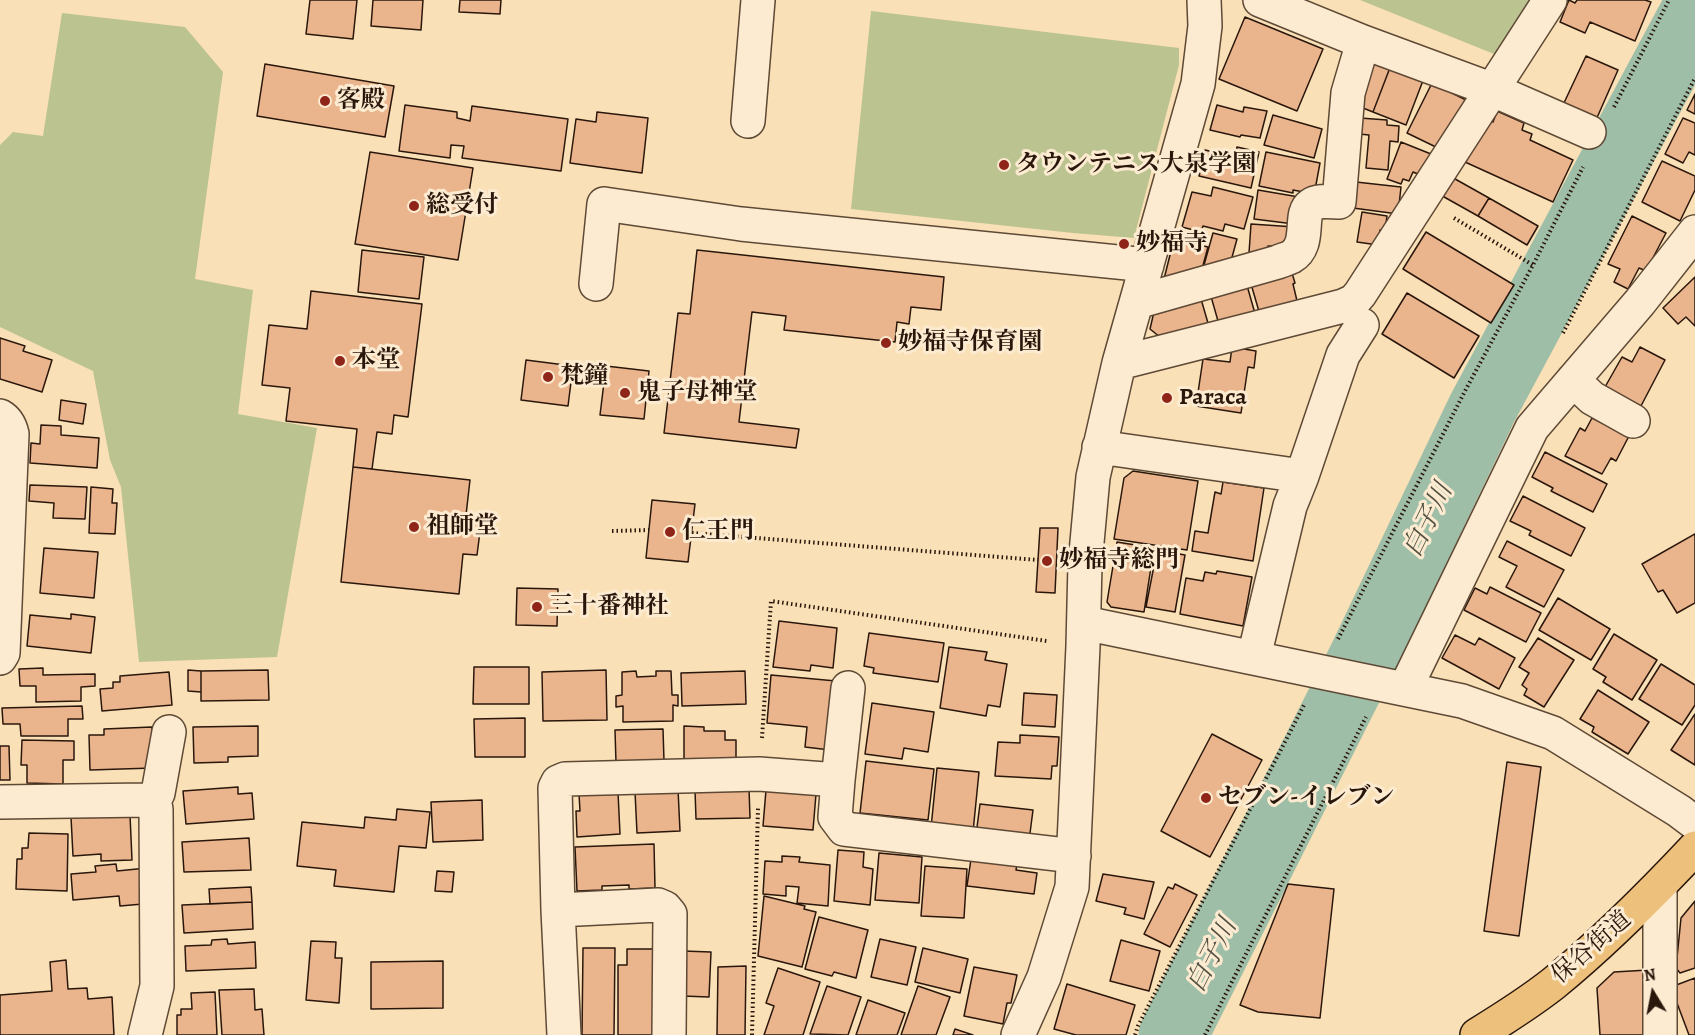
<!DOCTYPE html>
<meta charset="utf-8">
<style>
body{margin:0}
#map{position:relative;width:1695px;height:1035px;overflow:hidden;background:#fae0b6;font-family:Alegreya,serif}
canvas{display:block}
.north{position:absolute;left:1623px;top:963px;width:60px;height:60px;-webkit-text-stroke:4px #fcebd0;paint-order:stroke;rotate:350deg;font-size:16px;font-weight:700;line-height:24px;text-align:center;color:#2a170c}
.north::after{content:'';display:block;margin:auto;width:21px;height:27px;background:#2a170c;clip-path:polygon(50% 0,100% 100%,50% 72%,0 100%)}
</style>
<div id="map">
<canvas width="1695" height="1035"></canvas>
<div class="north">N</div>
</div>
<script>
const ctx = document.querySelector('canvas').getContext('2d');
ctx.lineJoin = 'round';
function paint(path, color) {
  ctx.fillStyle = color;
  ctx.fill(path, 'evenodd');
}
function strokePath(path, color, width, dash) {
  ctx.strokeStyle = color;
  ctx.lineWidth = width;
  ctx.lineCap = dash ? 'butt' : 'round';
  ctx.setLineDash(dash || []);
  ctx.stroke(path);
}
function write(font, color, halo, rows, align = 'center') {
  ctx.font = font + ' Alegreya,"Noto Serif JP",serif';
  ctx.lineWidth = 6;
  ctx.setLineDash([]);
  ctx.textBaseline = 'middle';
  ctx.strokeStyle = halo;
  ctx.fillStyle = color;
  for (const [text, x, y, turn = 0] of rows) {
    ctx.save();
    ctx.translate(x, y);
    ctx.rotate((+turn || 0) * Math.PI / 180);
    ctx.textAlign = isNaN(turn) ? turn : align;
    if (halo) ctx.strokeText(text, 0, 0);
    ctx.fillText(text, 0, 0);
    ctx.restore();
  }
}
const green = new Path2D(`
 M1360,0H1534L1499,56Z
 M871,11L1179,48V65L1134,238L1073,233L851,209Z
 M62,13L185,27L223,72L195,279L253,290L238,414L317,428L277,657L139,662L121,487L110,460L93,371L0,327V145L13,132L43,136Z`);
const river = new Path2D(`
 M1173,1035L1361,662L1482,409L1695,12`);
const building = new Path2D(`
 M310,0H357L353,39L306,34Z
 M373,0H423L421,30L371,26Z
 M460,0H501L500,14L459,12Z
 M1569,0L1575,3L1577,0H1645L1651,2L1635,41L1590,22L1585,33L1560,22Z
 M1245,17L1323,49L1297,111L1219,79Z
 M1586,56L1618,70L1596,120L1563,105Z
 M1376,59L1391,65L1373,112L1358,106Z
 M265,64L394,86L385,137L257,116Z
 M1391,65L1424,78L1406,125L1373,112Z
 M1432,83L1468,101L1440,149L1407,133Z
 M1695,94V114L1687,110Z
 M405,105L457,112V118L470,121L472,106L568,119L561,171L462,158L464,146L451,145L450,158L399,151Z
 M1217,105L1243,112L1244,107L1267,111L1260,138L1241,135L1240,137L1210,130Z
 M1497,111L1524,123L1522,130L1532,134L1530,140L1573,160L1553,202L1465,162L1485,119L1493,122Z
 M597,112L648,118L642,173L570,163L576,119L596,122Z
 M1273,115L1322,129L1314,158L1264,145Z
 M1360,118L1387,120V125L1399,126L1398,142L1390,141L1388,170L1366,168L1369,135L1359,134Z
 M1683,118L1695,123V155L1689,152L1683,163L1665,154Z
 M1401,142L1431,154L1423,176L1413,172L1409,181L1403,179L1401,184L1387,179Z
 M1237,147L1259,152L1251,188L1199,176L1205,150L1235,157Z
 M370,152L473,168L458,260L355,244Z
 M1266,152L1320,163L1315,190L1309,193L1293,190V193L1259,186Z
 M1662,161L1695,176V190L1680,221L1642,202Z
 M1448,175L1489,198L1478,216L1437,193Z
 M1356,182L1401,187L1398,214L1353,208Z
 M1213,187L1253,197L1244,229L1225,224L1223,231L1203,226L1201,232L1182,227L1192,192L1211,196Z
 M1258,190L1299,197L1294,224L1254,219Z
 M1489,198L1538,226L1527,245L1478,216Z
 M1362,212L1387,216L1385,231L1380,230L1378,245L1357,242Z
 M1632,216L1666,233L1646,271L1639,268L1628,289L1614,282L1620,269L1608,264Z
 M1251,224L1295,227L1294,248L1268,246L1267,254L1249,253Z
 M1426,232L1514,285L1491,323L1403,269Z
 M1213,233L1237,239L1228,272L1204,265Z
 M1174,239L1208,247L1199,280L1162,287Z
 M362,250L424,257L419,299L358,292Z
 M697,250L944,277L941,310L911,307L909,324L897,322L895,342L784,330L786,316L752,312L739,422L799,429L796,448L664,433L678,313L690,314Z
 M1289,263L1295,283L1293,284L1298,305L1260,315L1249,277Z
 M1695,277V326L1686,317L1678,324L1663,308Z
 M1246,282L1256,317L1220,328L1210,293Z
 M311,291L422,304L408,417L394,415L392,434L377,432L372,469L353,467L357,429L286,421L290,388L262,385L269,325L307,329Z
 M1199,292L1210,330L1166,342L1150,329L1156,303Z
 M1407,293L1479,336L1454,378L1382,334Z
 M0,338L25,346L23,351L52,360L42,392L0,379Z
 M1232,347L1256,351L1254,368L1248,367L1241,413L1196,406L1203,359L1230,362Z
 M1640,347L1665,360L1641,406L1605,387L1622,357L1632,362Z
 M526,360L573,366L568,406L521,400Z
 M606,366L649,371L644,419L600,415Z
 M61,400L86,404L83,424L59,420Z
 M1592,418L1629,436L1616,461L1611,458L1602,474L1565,456L1580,428L1585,431Z
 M41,425L61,426V435L99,438L97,468L30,463L31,443L40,444Z
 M1545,452L1607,484L1593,512L1551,491L1553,488L1532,477Z
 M353,467L470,480L466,515L482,516L477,555L463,554L459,594L341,582Z
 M1133,471L1198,481L1187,550L1114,539L1124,478Z
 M1223,482L1264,488L1253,561L1192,551L1195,531L1208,533L1215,492L1221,494Z
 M30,485L87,487L85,519L53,518L54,503L29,501Z
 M91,487L113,489L112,503H117L115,534L89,533Z
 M1523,496L1585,528L1571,556L1529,535L1531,531L1510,521Z
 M652,500L695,504L688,562L646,558Z
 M1040,528H1058L1055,593L1036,592Z
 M1695,534V603L1677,613L1663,590L1658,592L1642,564Z
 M1507,541L1564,570L1544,607L1506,587L1517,566L1499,557Z
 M1117,542L1154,548L1144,612L1111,607L1107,602Z
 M44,548L98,552L94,598L40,593Z
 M1157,550L1185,555L1175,612L1146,607Z
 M1217,571L1252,577L1243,626L1180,614L1186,578L1203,581L1205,572L1216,574Z
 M1490,587L1541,613L1526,642L1464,610L1475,588L1487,594Z
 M517,588L558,589L557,626L516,625Z
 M1558,598L1610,629L1591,660L1539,630Z
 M71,614L95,617L91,653L27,646L30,615L71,619Z
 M779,621L837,628L833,668L811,665L810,671L773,667Z
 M869,633L944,643L938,682L873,673L874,668L864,666Z
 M1614,634L1657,660L1632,700L1603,682L1606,677L1593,669Z
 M1455,635L1475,645L1479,638L1515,658L1499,689L1442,658Z
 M1538,638L1574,660L1544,707L1524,695L1527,689L1522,685L1529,673L1519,667Z
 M949,647L987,652L985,660L1007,664L1000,707L988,705L986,716L940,708Z
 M1661,664L1695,685V705L1682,725L1639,699Z
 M474,667H529V704H473Z
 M43,668V675L95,674V686L81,687V701L36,702V686H20L19,669Z
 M188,670L201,671V692L188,691Z
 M268,670L269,700L201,701V671Z
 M606,670L607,720L543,721L542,672Z
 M636,671L637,677L656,676V671H671L672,695H678V706L673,705V721L623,722V706L616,707V696L622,695V672Z
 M745,671L746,704L682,706L681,673Z
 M169,672L172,705L102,711L100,689L113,688V682H120V676Z
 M771,675L836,681L830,750L805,747L807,727L767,723Z
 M1598,690L1649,722L1628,754L1592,732L1594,727L1580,719Z
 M1024,693L1057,695L1055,727L1022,725Z
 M872,703L934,712L928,752L904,748L902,759L865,754Z
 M82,706L83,719H68V736H21L20,724H3L2,708Z
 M1695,714V765L1671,750Z
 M525,718V757H475L474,719Z
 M258,726V756L228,757V762L194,763L193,727Z
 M684,726L704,727V731H725V740H736V763L684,762Z
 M152,727L153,768L90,770L89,735H104V729Z
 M663,729L664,761L616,763L615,730Z
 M1212,734L1262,760L1210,857L1161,831Z
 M1020,735L1059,737L1057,766H1052L1051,779L995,776L998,742L1020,743Z
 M22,740L74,741V760H63V784L27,783V765H21Z
 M0,746H9L10,780H0Z
 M866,761L934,769L928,820L860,813Z
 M1507,762L1541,767L1519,936L1484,931Z
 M937,768L979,772L973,832L931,828Z
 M238,787V794L252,793L254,819L186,824L183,791Z
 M749,788L750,818L696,819L695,790Z
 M678,789L680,831L637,833L635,792Z
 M766,790L816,794L813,830L763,826Z
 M618,792L620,834L577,837L576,811H580L579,794Z
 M482,800L483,840L433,842L431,802Z
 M980,804L1033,810L1029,841L976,835Z
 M397,809L430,812L426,848L399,846L394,892L334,886L336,870L297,866L302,822L364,828L365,817L396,820Z
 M130,815L132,860L101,861V854L73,856L71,817Z
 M29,833L68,834L67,891L16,889L17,859H22V848H28Z
 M249,838L251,870L184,872L182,842Z
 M654,844L655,888L629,889V885L602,886V890L577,891L575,847Z
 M838,850L864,852L863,867L873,869L870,905L834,901Z
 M879,853L922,857L919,903L875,900Z
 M782,856L800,857L799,862L830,865L828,906L797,903L799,887L786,886V896L763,894L765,861L782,862Z
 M971,859L1017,865L1016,870L1037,873L1034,894L967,886Z
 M116,864L117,871L147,868L143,904L120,906L119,896L73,900L71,874L96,872L95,866Z
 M925,866L967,869L964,918L921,916Z
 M437,871L454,872L452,892L435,891Z
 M1103,874L1154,882L1144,919L1124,914L1126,908L1096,901Z
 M1175,884L1197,895L1170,947L1144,934L1168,887L1173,889Z
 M1288,884L1334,889L1320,1018L1258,1012L1240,1005Z
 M251,887L252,902L210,904L209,889Z
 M764,896L805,906L804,909L816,912L802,967L758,956Z
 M1695,901V968L1680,973L1676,968L1681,918Z
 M252,902L253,929L184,933L182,905Z
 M819,917L868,930L856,978L834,972L832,976L805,969Z
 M227,939L228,944L255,942L256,968L186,971L185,946L211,945L212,940Z
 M880,939L916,947L907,985L871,977Z
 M1121,940L1160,951L1149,991L1110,981Z
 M311,941L336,942L335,958H342L339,1003L306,1000Z
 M583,948H615L614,1035H582Z
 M923,948L968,959L960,993L915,982Z
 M627,949H655L656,1035H618V965H627Z
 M683,951L711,952L709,997L682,996Z
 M66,960L68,989L87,988L88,999L112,997L114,1035H0V995L52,991L50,962Z
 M443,961V1008L371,1009V962Z
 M746,966L745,1035H717L718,967Z
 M974,967L1017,975L1011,1003H1007L1003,1024L964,1016Z
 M778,968L820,982L803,1035H764L774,1006L766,1003Z
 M1648,970L1650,1035H1600L1597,988L1614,972Z
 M1695,978V1035H1689L1671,987Z
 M1067,984L1135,1005L1126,1035H1076L1054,1029Z
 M827,986L861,997L848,1035L810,1034Z
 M918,986L950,997L936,1035H901Z
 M254,989L255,1010L262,1009L264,1035H222L219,990Z
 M215,992L217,1035H177V1015H181V1009H192L191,993Z
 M868,1000L905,1013L897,1035H856Z
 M955,1029L973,1035H953Z`);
const path = new Path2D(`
 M1614,107L1669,0
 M1454,218L1533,265
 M1563,333L1695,78
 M612,531L649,530
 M692,533L1038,560
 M1338,639L1465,391L1533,265L1583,167
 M762,738L771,601L1047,641
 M752,1035L758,808
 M1135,1035L1138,1026L1304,705
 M1205,1035L1366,717`);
const minor = new Path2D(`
 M1260,0L1363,42L1493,90L1589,132
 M748,121L758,0
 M596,284L604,204L741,224L1147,265
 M1137,302L1278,262C1282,260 1287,259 1291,257C1312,245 1298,214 1311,205C1318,200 1331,202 1339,202L1348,93L1363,42
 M1119,363L1343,306L1354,301L1360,294L1550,0
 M1573,380L1592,398L1633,421
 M0,416C7,420 10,425 12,434L3,653L0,658
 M1099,447L1302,476
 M1084,623L1462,701L1553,733L1679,811L1695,823
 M1254,657L1290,506L1302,476L1343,355L1362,325
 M1405,689L1532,428L1640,302L1695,232
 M838,780L848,688
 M0,802L147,800L153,803L156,809L157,986L145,1035
 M153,803L158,793L169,732
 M1660,886V1035
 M558,910L658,905L665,908L670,914L669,1035
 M564,1035L558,910L555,788L558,782L565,779L759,774L838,780L835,817L844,829L1074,856
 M1018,1035L1044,977L1072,887L1083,646L1085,564L1093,477L1119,363L1198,84L1205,26L1204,0`);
const major = new Path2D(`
 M1477,1035C1503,1019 1530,1002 1554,983C1604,942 1650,896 1695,848`);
const markers = [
 [325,101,6,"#8f2418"],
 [1004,165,6,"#8f2418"],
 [414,206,6,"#8f2418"],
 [1124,244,6,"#8f2418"],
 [886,343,6,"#8f2418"],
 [340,361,6,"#8f2418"],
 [548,377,6,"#8f2418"],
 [625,393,6,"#8f2418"],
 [1167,398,6,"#8f2418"],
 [414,527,6,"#8f2418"],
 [670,532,6,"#8f2418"],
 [1047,561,6,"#8f2418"],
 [537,607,6,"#8f2418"],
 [1206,798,6,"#8f2418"]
];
const poiNames = [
 ["客殿",337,101],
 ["タウンテニス大泉学園",1016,165],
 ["総受付",426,206],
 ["妙福寺",1136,244],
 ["妙福寺保育園",898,343],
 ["本堂",352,361],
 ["梵鐘",560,377],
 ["鬼子母神堂",637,393],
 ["Paraca",1179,398],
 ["祖師堂",426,527],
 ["仁王門",682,532],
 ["妙福寺総門",1059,561],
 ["三十番神社",549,607],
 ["セブン-イレブン",1218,798]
];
const streetNames = [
 ["保谷街道",1592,948,-41]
];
const waterNames = [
 ["白子川",1429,521,-64],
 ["白子川",1213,956,-63]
];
paint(green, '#bbc391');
strokePath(river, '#9fbea8', 69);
paint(building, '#eab48d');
strokePath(building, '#2a170c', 1.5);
strokePath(minor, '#5e4936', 36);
strokePath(major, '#2a170c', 36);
strokePath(path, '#2a170c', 4, [1.5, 3]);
strokePath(minor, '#fcebd0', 33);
strokePath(major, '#edc07b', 33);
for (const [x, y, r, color] of markers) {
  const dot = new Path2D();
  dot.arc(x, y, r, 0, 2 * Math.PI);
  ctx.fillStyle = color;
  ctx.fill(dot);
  strokePath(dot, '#fcebd0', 2);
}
write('bold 24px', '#2a170c', '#fcebd0', poiNames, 'left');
write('24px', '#2a170c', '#fcebd0', streetNames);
write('italic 26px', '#535143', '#fcebd0', waterNames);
</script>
